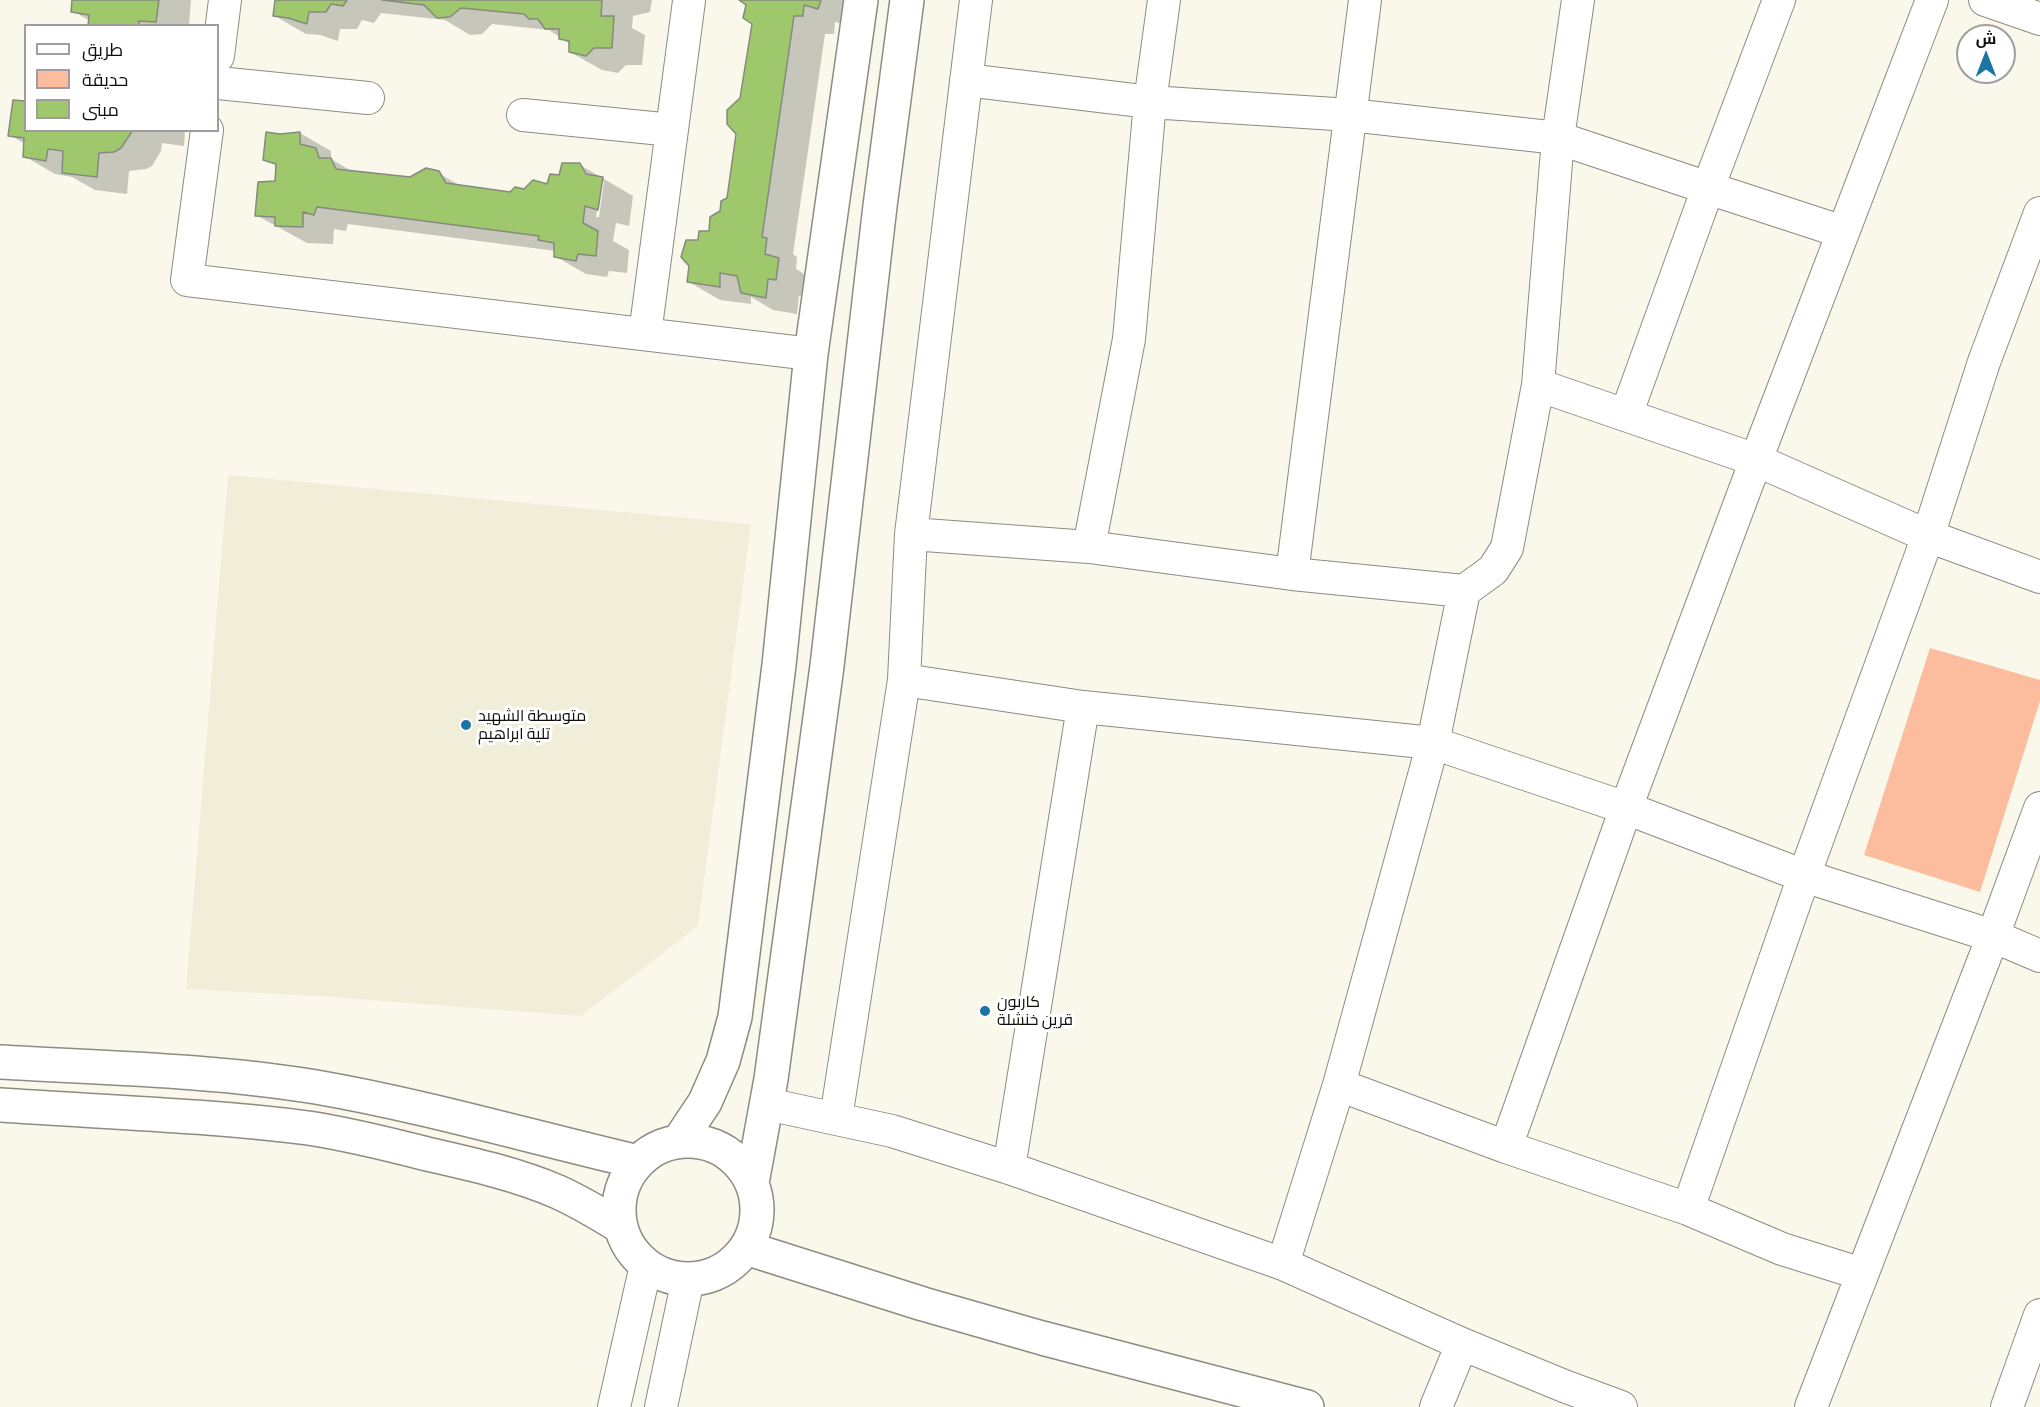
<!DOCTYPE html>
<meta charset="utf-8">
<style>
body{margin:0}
#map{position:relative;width:2040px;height:1407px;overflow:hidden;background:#f9f8ea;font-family:Barlow,Cairo,sans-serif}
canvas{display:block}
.legend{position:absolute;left:24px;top:24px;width:195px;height:108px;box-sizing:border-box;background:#fff;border:2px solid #9f9e9d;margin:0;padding:8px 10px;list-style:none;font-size:18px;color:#0e0d09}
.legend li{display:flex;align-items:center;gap:12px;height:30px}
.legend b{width:30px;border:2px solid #9f9e9d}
.north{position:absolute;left:1956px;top:24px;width:60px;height:60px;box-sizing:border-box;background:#fff;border:2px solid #9f9e9d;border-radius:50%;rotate:0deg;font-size:16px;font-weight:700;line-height:24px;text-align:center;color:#0e0d09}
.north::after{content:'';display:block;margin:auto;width:21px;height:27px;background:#1c74a3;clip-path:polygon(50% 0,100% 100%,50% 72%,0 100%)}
</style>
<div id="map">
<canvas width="2040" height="1407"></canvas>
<ul class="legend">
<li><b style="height:8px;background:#fff"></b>طريق</li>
<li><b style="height:16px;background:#fcbd9f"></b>حديقة</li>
<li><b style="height:16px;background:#9fc76c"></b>مبنى</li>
</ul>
<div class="north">ش</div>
</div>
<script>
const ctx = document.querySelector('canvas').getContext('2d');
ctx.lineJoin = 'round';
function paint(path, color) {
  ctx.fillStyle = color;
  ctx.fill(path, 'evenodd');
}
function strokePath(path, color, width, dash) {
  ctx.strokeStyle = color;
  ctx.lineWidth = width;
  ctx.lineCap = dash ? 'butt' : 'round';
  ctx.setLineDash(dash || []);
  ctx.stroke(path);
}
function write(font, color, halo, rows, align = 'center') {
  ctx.font = font + ' Barlow,Cairo,sans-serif';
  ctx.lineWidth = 6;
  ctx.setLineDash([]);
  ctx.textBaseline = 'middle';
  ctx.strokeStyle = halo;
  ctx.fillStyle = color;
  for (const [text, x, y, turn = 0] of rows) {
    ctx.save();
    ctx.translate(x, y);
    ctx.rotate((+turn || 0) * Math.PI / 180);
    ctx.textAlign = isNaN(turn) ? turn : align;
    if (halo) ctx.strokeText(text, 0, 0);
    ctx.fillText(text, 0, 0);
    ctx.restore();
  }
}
const built = new Path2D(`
 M228,475L751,524L698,926L581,1016L317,996L186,989Z`);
const green = new Path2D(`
 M1930,648L2040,680V701L1980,892L1864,855Z`);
const shadow = new Path2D(`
 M74,0H191L189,26H90V21L73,11Z
 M277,0H652L650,12L633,16L632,28L645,35L642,65H626L618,73L602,70L570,52V44L549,30L492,24L482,34L470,35L445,20L381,13L374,23L362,20L357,29H340L338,41L320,35L306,34L275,16Z
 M741,0H854L849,25L835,22L834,34H825L793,254L797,257L796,269L809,277L807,297L799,296L797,314L773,310L751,297V304L720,300L689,282L699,242L711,233L728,199L754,24L748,5Z
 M26,130H185L184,146L162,143L161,151L152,166L146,169L129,171L127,194L95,190L72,177L55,174L24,156L25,144L10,135Z
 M300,133L331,151V159L353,172L411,178L438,173L461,186L510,193L549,186L580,165L633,196L629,226L616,223L613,241L629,250L627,273L609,271L607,277L586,274L555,256L556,251L348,224L346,231L334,229L333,244L307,243L256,215L276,183L277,166L265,159L280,136ZM601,181H604L599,217H596Z`);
const building = new Path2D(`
 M72,0H159L156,22L139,21V26H88L89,15L71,12Z
 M275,0H347L343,6L331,4L326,12H309L307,24L288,18L273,16Z
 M382,0H602L601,16H614L612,48H594L586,56L569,52V41L559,39V29H545L538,19H529L524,14L461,8L450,17L437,18L424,5Z
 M739,0H821L818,9L804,5L803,16H794L762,237L767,238L765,254L779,258L776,280L768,279L766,298L741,293L737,276L720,273V287L687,282L689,266L681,257L686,240H698L699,231H709L710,217L720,211L721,201L727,198L736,134L727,124V110L740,98L752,24L743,18L746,5Z
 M13,100L26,101V130H131V133L121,148L114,152L99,153L97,177L62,173L63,151L48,149L46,161L23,157L24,138L8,136Z
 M266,132L280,134L300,132V144L316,148L319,158H331L336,169L410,177L426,168L439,171L446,183L510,192L515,187L524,189L533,180L547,184L550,174L559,175L562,163H580L586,174L603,177L598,210L585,206L583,223L598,231L596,256L578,254L576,261L554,257V243L538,240L539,236L317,207L314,215L303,212V227L275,226V217L255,216L258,182L275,181L276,164L263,160Z`);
const street = new Path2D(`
 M1985,0L2040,19
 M218,56L225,0
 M966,80L1150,102L1350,115L1558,138L1708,188L1779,0
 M218,83L368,98
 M523,115L672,130
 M207,130L187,280L811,354
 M645,334L689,1
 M1538,385L1756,460L1928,536L2040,577
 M1626,415L1708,188L1843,232
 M911,534L1089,547L1292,574L1464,591L1433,743L1339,1085L1283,1264
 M1089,547L1129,339L1150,102L1164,0
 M1292,574L1365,0
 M1464,591L1493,570L1507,548L1538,385L1558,138L1578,0
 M904,680L1083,707L1433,743L1626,808L1804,876L1993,936L2040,956
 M1339,1085L1506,1147L1688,1209L1782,1249L1862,1274
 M767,1104L892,1131L1009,1168L1283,1264L1462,1344L1564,1386L1621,1407
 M836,1118L904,680L911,534L976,0
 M1506,1147L1626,808L1756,460L1932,0
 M1009,1168L1083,707
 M1688,1209L1804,876L1928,536L1984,362L2040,213
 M614,1407L646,1265
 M661,1407L688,1279
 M1436,1407L1462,1344
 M1811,1407L1993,936L2040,808
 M2007,1407L2040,1315`);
const secondary = new Path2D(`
 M0,1062C105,1068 212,1070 316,1087C425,1106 531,1137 638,1162
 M0,1105C102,1112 206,1115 308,1128C348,1134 388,1144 427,1154C471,1164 516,1174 558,1192C580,1202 600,1214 621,1227
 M679,1141L705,1102L723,1061L735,1017L779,665L811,354L861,0
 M619 1210a69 69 0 1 1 138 0a69 69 0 1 1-138 0Z
 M752,1183L771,1079L827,666L880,206L907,0
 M746,1248L923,1304L1042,1338L1307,1407`);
const markers = [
 [466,725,6,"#1c74a3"],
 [985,1011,6,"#1c74a3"]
];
const poiNames = [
 ["متوسطة الشهيد",478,716],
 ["تلية ابراهيم",478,734],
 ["كاربون",997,1002],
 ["قرين خنشلة",997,1020]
];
paint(built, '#f0eed9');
paint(green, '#fcbd9f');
paint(shadow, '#0003');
paint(building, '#9fc76c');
strokePath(building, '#858a7f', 1.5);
strokePath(street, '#8d8c80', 34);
strokePath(secondary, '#8d8c80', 36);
strokePath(street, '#fff', 32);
strokePath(secondary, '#fff', 33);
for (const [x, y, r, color] of markers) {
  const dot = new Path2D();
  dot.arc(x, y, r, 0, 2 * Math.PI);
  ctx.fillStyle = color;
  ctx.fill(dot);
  strokePath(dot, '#fff', 2);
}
write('16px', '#0e0d09', '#fff', poiNames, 'left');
</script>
